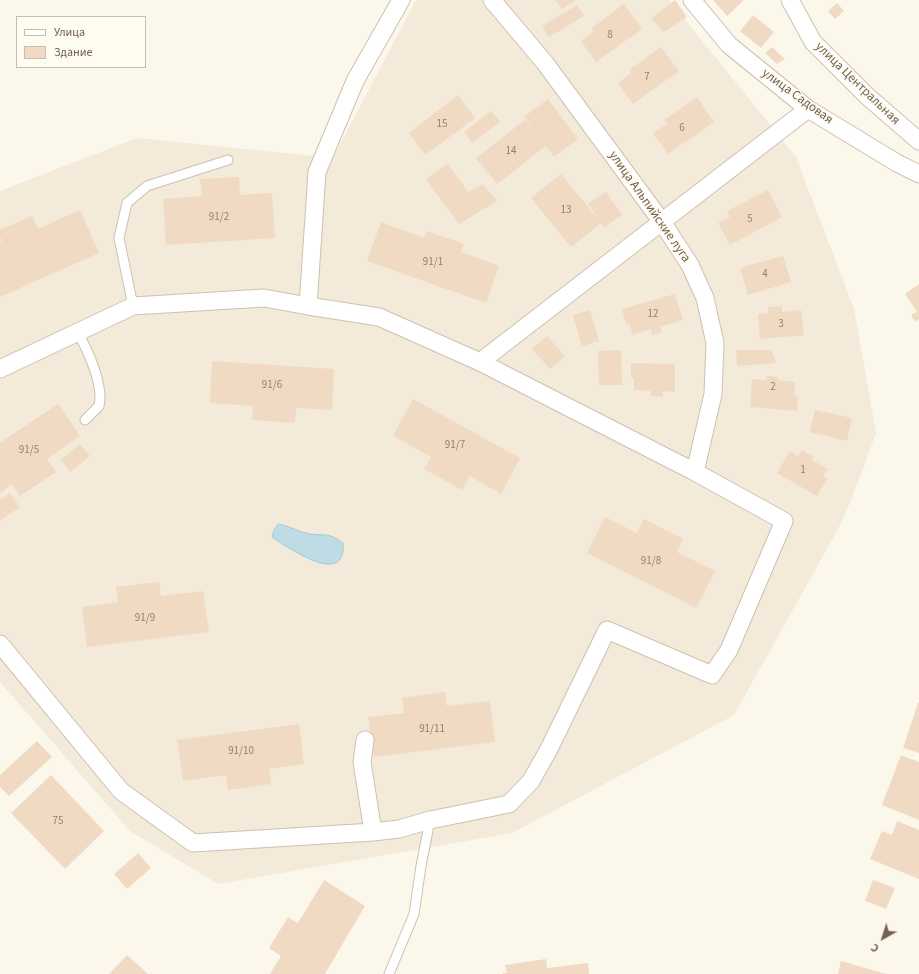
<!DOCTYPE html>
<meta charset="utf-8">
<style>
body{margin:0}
#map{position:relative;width:919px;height:974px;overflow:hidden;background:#fcf7eb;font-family:"Source Sans 3",sans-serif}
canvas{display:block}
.legend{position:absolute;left:16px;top:16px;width:130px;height:52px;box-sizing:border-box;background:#fefbf1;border:1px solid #c8bdb0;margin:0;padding:5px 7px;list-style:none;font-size:12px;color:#76614e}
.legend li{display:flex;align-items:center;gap:8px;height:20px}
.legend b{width:20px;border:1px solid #c8bdb0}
.north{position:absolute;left:863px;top:918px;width:40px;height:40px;-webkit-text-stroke:3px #fefbf1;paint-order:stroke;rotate:219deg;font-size:11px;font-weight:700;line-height:16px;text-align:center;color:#76614e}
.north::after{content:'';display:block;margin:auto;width:14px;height:18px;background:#76614e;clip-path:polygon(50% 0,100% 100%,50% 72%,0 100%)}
</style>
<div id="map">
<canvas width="919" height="974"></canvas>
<ul class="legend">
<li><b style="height:5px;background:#fff"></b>Улица</li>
<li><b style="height:11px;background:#f0dac4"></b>Здание</li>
</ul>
<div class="north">С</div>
</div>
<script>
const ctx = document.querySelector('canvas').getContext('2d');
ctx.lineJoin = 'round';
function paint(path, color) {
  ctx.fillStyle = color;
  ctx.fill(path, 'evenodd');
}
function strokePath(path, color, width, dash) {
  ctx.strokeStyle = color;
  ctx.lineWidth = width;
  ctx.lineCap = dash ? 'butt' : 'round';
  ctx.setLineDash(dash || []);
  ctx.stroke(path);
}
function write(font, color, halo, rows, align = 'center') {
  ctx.font = font + ' "Source Sans 3",sans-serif';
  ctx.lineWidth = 3;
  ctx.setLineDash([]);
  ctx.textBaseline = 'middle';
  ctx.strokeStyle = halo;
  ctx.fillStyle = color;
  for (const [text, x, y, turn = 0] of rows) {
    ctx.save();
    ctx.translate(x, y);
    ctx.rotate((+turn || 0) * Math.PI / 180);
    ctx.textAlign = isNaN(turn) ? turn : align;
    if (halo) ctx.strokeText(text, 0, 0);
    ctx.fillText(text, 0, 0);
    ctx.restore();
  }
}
const residential = new Path2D(`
 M416,0H669L796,157L854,309L876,433L850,503L838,529L734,715L512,833L218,884L130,831L0,682V191L137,138L333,158Z`);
const water = new Path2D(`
 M279,524C289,526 297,531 306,533C323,537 328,531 343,543C347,589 287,547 272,537L274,530Z`);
const building = new Path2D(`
 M555,0H575L562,9Z
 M675,0L687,17L664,32L651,18Z
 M713,0H744L727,16Z
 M837,3L844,11L835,19L828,11Z
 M624,4L642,29L596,62L581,41L594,31L592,28Z
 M577,5L584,16L549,37L542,26Z
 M753,15L774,32L761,48L740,31Z
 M661,47L679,71L633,104L618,83L631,73L629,70Z
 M772,47L785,59L777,64L765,53Z
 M458,95L475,118L425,155L409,133Z
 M697,97L714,122L668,154L653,133L667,124L664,120Z
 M548,99L578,139L554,157L546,146L497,184L476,158L525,120L537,134L524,117Z
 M491,111L500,122L472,143L464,132Z
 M448,164L468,192L483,184L497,201L459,224L426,179Z
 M561,174L601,223L571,247L531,198Z
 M239,177L240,195L272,193L275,238L166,245L163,199L202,196L200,179Z
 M768,190L782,217L730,245L718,223L730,217L727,211Z
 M606,192L622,215L604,227L588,204Z
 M80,210L99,253L0,297V242L2,241L0,237V230L32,216L38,229Z
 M381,222L424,238L427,231L464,244L461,252L499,266L486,303L367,261Z
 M783,256L791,282L748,295L740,268Z
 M919,284V319L915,322L911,315L917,312L905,294Z
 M675,294L683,320L660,327L662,332L652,335L651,329L633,335L629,323L626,324L622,309Z
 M782,306V312L801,310L804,335L760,339L758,314L768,313V307Z
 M590,310L599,341L582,346L573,315Z
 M547,336L565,356L550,369L532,349Z
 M621,350L622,385H599L598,351Z
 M736,350H771L776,363L737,366Z
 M212,361L334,369L332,410L296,408L295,423L252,420L253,406L210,403Z
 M631,363L675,364V392L663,391V397L651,396V391L634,390V378H631Z
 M767,376L778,377V380L795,382L794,395L798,396L797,411L750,407L752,379L767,380Z
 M413,399L520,458L501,494L470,476L462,490L424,469L431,457L393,436Z
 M58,404L80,436L47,459L56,472L20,496L12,484L0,493V443Z
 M815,410L852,418L847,441L810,432Z
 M80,444L90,456L70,472L61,460Z
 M802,450L814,457L812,460L828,469L823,476L827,479L817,496L777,473L790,451L798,456Z
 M10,493L20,507L0,521V500Z
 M605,517L637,533L644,519L683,539L677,552L715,571L696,608L587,553Z
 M159,582L161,596L203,591L209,632L87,647L82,607L118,602L116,587Z
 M445,692L447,706L490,701L495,742L374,757L368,717L404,713L402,698Z
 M918,703H919V753L903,748Z
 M299,724L304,764L269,769L271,784L228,790L226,775L183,781L177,740Z
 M37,741L52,757L9,796L0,787V775Z
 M901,755L919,762V820L882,805Z
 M51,775L104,831L65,869L11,813Z
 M897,821L919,830V879L870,859L882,831L892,835Z
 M138,853L151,868L127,889L114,874Z
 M324,880L365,906L325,974H270L281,956L269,948L288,917L298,923Z
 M873,880L895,888L886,909L865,901Z
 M127,955L148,974H109Z
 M546,959L547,968L588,963L589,974H503V973H507L505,965Z
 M841,961L886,974H838Z`);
const lane = new Path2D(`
 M133,306L119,238L127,203L147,186L228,160
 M78,333C88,351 104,385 99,406L85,420
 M389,974L414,914L421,866L430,820`);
const street = new Path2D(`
 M492,0L545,63L662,222L690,265L705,298L715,343L713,394L695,472
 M692,0L729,45L808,109L897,163L919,174
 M790,0L813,42L867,96L919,141
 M308,306L317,172L355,81L401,0
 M480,362L808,109
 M0,369L133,306L264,298L308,306L379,317L480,362L695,472L784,521L729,650L712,675L607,630L548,751L531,781L509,804L430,820L399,829L373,832L362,762L365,740
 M0,644L121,791L193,843L373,832`);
const numberNames = [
 ["8",610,36],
 ["7",647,78],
 ["15",442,125],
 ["6",682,129],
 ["14",511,152],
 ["13",566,211],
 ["91/2",219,218],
 ["5",750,220],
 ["91/1",433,263],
 ["4",765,275],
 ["12",653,315],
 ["3",781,325],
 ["91/6",272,386],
 ["2",773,388],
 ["91/7",455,446],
 ["91/5",29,451],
 ["1",803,471],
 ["91/8",651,562],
 ["91/9",145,619],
 ["91/11",432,730],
 ["91/10",241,752],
 ["75",58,822]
];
const streetNames = [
 ["улица Центральная",857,84,44],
 ["улица Садовая",797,97,36],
 ["улица Альпийские луга",649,207,55]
];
paint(residential, '#f3ead9');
paint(water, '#bfdbe5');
strokePath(water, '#a6cad6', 1);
paint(building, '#f0dac4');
strokePath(lane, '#cec0b0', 11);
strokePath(street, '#cec0b0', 19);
strokePath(lane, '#fff', 9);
strokePath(street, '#fff', 17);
write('11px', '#947f6c', null, numberNames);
write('13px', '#76614e', '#fefbf1', streetNames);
</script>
